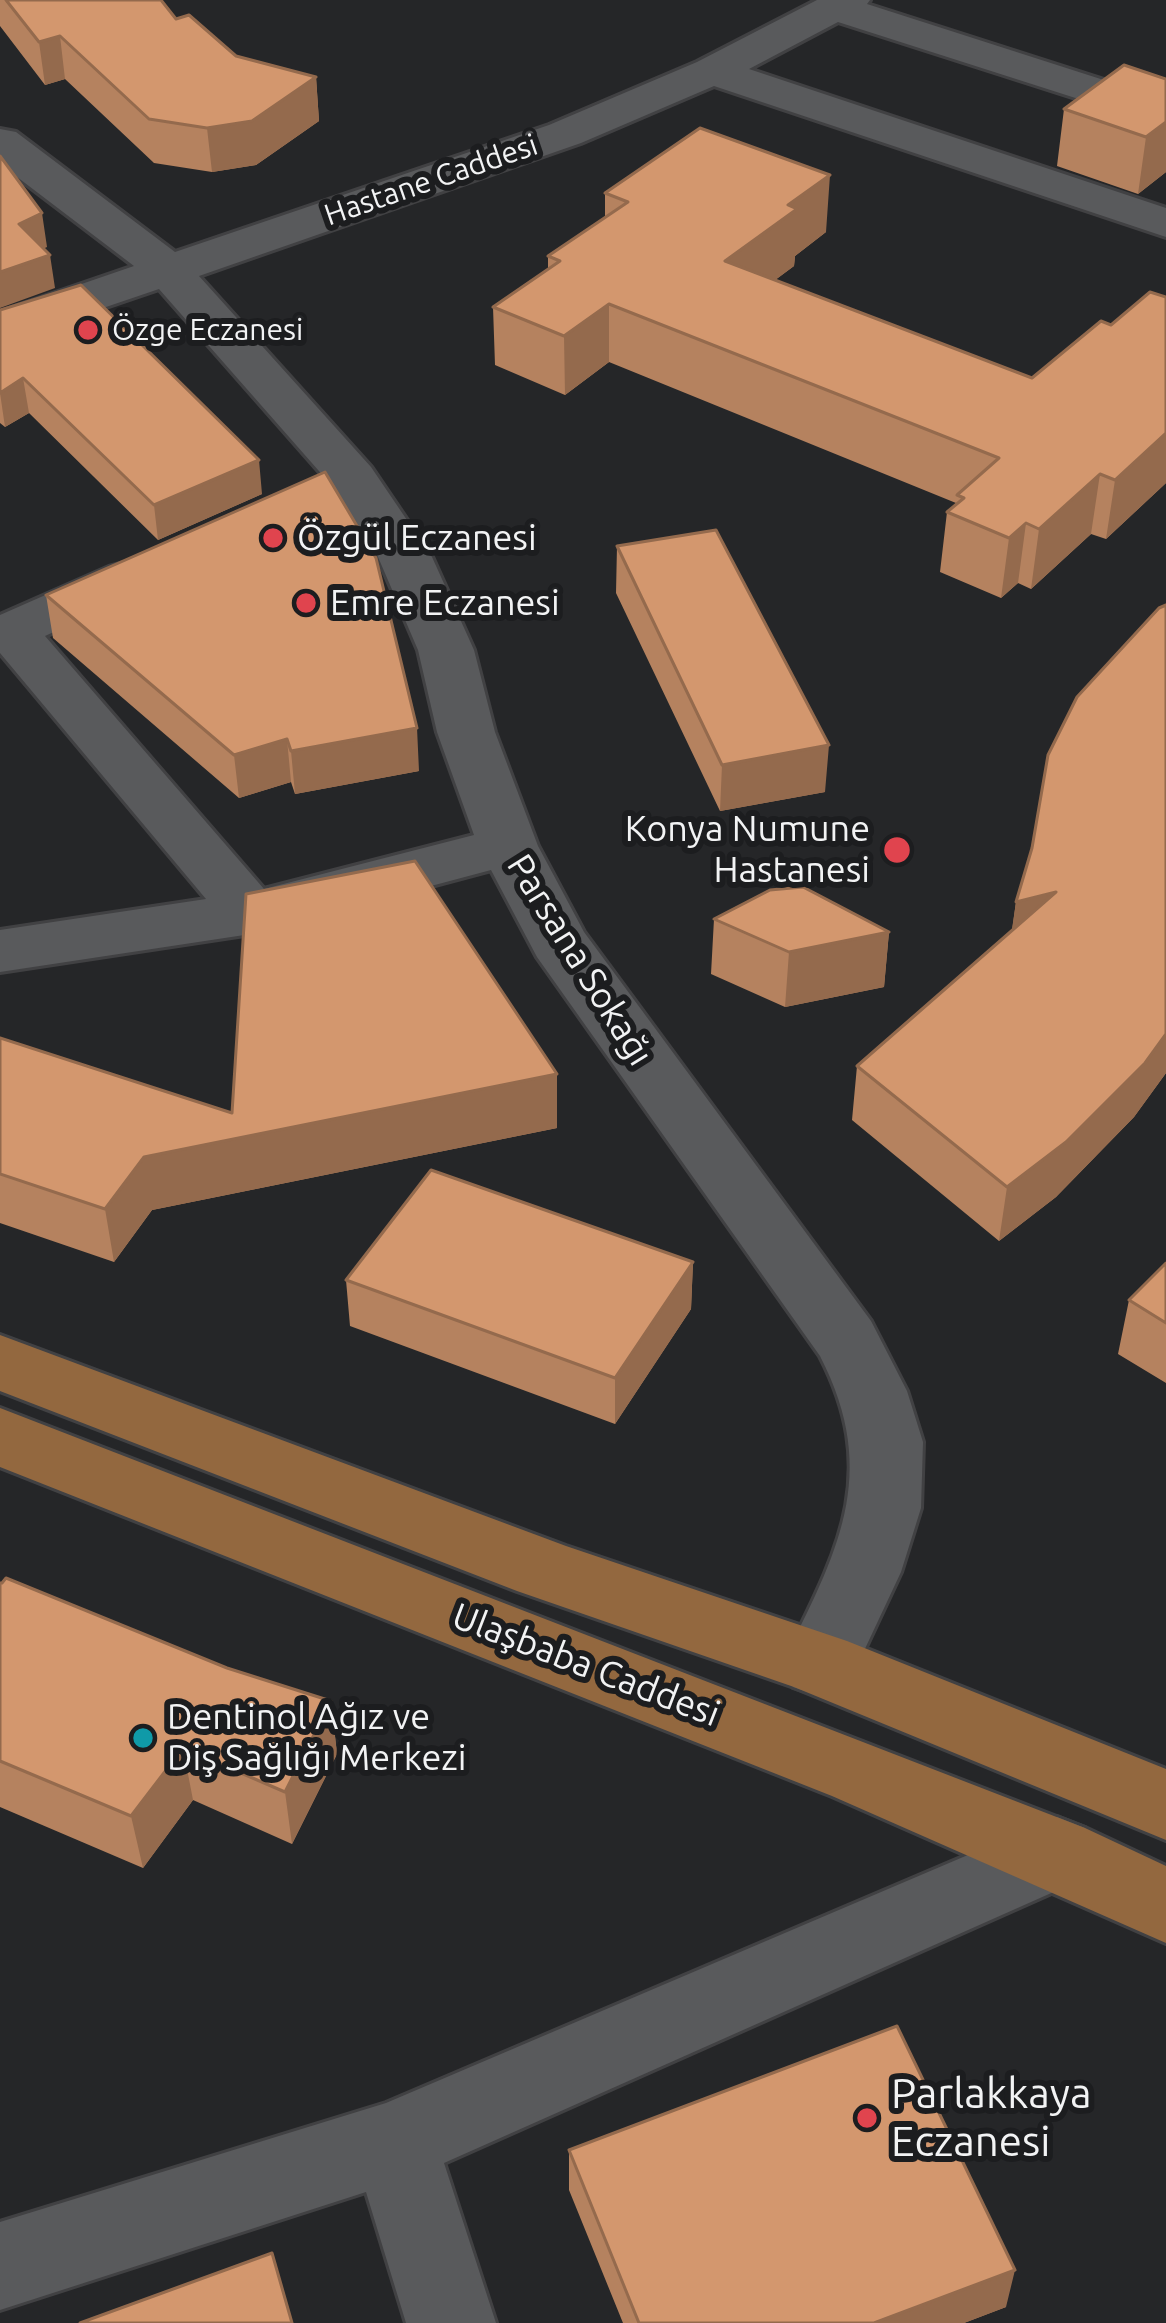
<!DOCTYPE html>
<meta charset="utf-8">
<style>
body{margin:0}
canvas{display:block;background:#252628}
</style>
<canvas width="1166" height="2323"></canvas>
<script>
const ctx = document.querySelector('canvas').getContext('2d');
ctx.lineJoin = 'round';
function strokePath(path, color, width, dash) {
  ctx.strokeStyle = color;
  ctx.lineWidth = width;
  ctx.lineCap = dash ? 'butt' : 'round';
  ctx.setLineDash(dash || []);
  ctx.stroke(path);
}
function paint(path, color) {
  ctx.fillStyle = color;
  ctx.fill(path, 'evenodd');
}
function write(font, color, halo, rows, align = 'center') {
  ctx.font = font + ' Ubuntu,sans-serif';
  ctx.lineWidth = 12;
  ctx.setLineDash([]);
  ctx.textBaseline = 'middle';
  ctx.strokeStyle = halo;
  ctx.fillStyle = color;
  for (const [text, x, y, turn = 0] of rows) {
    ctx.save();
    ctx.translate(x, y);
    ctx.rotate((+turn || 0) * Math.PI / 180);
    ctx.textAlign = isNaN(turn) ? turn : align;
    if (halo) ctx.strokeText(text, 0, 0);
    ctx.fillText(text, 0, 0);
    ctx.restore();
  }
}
const minor = new Path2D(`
 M817,0H870L867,4L1166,100V127L838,22L749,69L1166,208V237L714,86L581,143L199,276L371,467L432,557L474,650L495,732L538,846L584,932L871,1321L907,1391L923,1442L921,1508L901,1572L847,1687L820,1696L793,1687L782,1664C836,1554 882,1476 820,1356L537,957L491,870L251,934L0,972V930L206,899L0,653V615L109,567L128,562L147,567L155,578L147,589L45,636L264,889L474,835L437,732L418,650L378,557L333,487L159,289L0,343V312L134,266L0,164V129L16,132L175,252L549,125L697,62Z
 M1057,1817L1085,1828L1097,1853L1085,1878L444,2163L496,2323H406L366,2192L0,2310V2222L386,2103Z`);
const major = new Path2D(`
 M0,1335L566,1546L847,1641L1166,1769V1840L794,1687L517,1591L0,1391Z
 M0,1408L1085,1828L1166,1866V1943L832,1796L0,1467Z`);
const wall = new Path2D(`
 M0,0H161L176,19L236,56L316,77L319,121L256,165L212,172L154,163L65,79L45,85L0,26Z
 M1166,79V172L1138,194L1057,166L1064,109Z
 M605,193L826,232L795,256L794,266L775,280L1032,378L1111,325L1166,297V483L1106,539L1091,534L1031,589L1018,583L1001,598L940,572L947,512L956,503L609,362L565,395L495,365L493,307L548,270V256L605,218Z
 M0,310L262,494L158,540L29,413L5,427L0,423Z
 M617,546L825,792L720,811L616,593Z
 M46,595L419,771L295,794L291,782L239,798L53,638Z
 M1166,605V1073L1134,1117L1056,1197L999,1241L852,1120L857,1066L1012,931L1016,902Z
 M714,919L889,932L884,987L785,1007L711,974Z
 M0,1038L232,1113L557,1128L152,1210L114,1262L0,1223Z
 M693,1262L691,1309L615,1424L350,1326L346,1280Z
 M1166,1263V1383L1118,1354L1129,1300Z
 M0,1583L227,1668L331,1701L337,1754L292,1844L193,1800L143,1868L0,1807Z
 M569,2150L1006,2307L964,2323H623L569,2190Z`);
const shadedWall = new Path2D(`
 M60,36L65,79L45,85L39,42Z
 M316,77L319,121L256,165L212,172L207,128Z
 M1166,122V172L1138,194L1146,137Z
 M830,175L826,232L795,256L794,266L723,319L725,261L788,205Z
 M42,213L47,247L24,258L19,224Z
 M50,255L55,288L0,308V272Z
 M609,304V362L565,395L564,336Z
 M23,378L29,413L5,427L0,393Z
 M1166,433V483L1106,539L1115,480Z
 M259,460L262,494L158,540L154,505Z
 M1100,474L1091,534L1031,589L1039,529Z
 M1026,523L1018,583L1001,598L1009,538Z
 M417,728L419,771L295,794L291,751Z
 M287,739L291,782L239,798L234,755Z
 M829,745L825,792L720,811L722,765Z
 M1056,892L1008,956L1016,902Z
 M889,932L884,987L785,1007L789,952Z
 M1166,1034V1073L1134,1117L1056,1197L999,1241L1007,1187Z
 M557,1074V1128L152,1210L114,1262L105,1209L144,1157Z
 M693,1262L691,1309L615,1424V1378Z
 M331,1701L337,1754L292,1844L285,1792Z
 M183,1748L193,1800L143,1868L131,1816Z
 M1015,2270L1006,2307L964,2323H874Z`);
const building = new Path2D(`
 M6,0H161L176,19L189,15L236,56L316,77L252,121L207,128L149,119L60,36L39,42Z
 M1124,65L1166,79V122L1146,137L1064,109Z
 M700,128L830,175L788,205L797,209L725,261L1032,378L1101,321L1111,325L1150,292L1166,297V433L1115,480L1100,474L1039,529L1026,523L1009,538L947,512L964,498L957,495L999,458L609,304L564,336L493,307L560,261L548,256L628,202L605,193Z
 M0,156L42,213L19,224L50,255L0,272Z
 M81,285L259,460L154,505L23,378L0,393V310Z
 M325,472L376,558L417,728L291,751L287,739L234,755L46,595Z
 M716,530L829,745L722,765L617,546Z
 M1166,605V1034L1145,1063L1066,1142L1007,1187L857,1066L1056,892L1016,902L1032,848L1048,755L1077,697L1159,608Z
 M415,861L557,1074L144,1157L105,1209L0,1174V1038L232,1113L246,894Z
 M803,887L889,932L789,952L714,919L770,890Z
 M431,1170L693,1262L615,1378L346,1280Z
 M1166,1263V1323L1129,1300Z
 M6,1578L227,1668L331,1701L285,1792L183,1748L131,1816L0,1761V1583H2Z
 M897,2026L1015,2270L874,2323H639L569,2150Z
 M272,2253L292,2323H80Z`);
const markers = [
 [88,330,12,"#e0444e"],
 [273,538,12,"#e0444e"],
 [306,603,12,"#e0444e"],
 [897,850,15,"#e0444e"],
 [143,1738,12,"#0f9aa8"],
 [867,2118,12,"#e0444e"]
];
const farStreetnames = [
 ["Hastane Caddesi",431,180,-19]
];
const farPoinames = [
 ["Özge Eczanesi",112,330]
];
const poiNames = [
 ["Özgül Eczanesi",297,538],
 ["Emre Eczanesi",330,603],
 ["Konya Numune",870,829,"right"],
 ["Hastanesi",870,870,"right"],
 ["Dentinol Ağız ve",167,1717],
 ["Diş Sağlığı Merkezi",167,1758]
];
const streetNames = [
 ["Parsana Sokağı",580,960,58],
 ["Ulaşbaba Caddesi",586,1665,21]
];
const nearPoinames = [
 ["Parlakkaya",891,2094],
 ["Eczanesi",891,2142]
];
strokePath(minor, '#414143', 6);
strokePath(major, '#414143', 6);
paint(minor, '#595a5c');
paint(major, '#93683f');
paint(wall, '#b5825f');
paint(shadedWall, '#946a4d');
paint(building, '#d3976e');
strokePath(building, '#946a4d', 3);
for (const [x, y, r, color] of markers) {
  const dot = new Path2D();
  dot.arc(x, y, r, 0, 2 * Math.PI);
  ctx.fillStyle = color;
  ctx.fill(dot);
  strokePath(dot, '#1c1d1f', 4.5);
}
write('30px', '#f2f3f4', '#1c1d1f', farStreetnames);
write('30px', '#f2f3f4', '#1c1d1f', farPoinames, 'left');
write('36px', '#f2f3f4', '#1c1d1f', poiNames, 'left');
write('36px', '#f2f3f4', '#1c1d1f', streetNames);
write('42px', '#f2f3f4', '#1c1d1f', nearPoinames, 'left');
</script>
